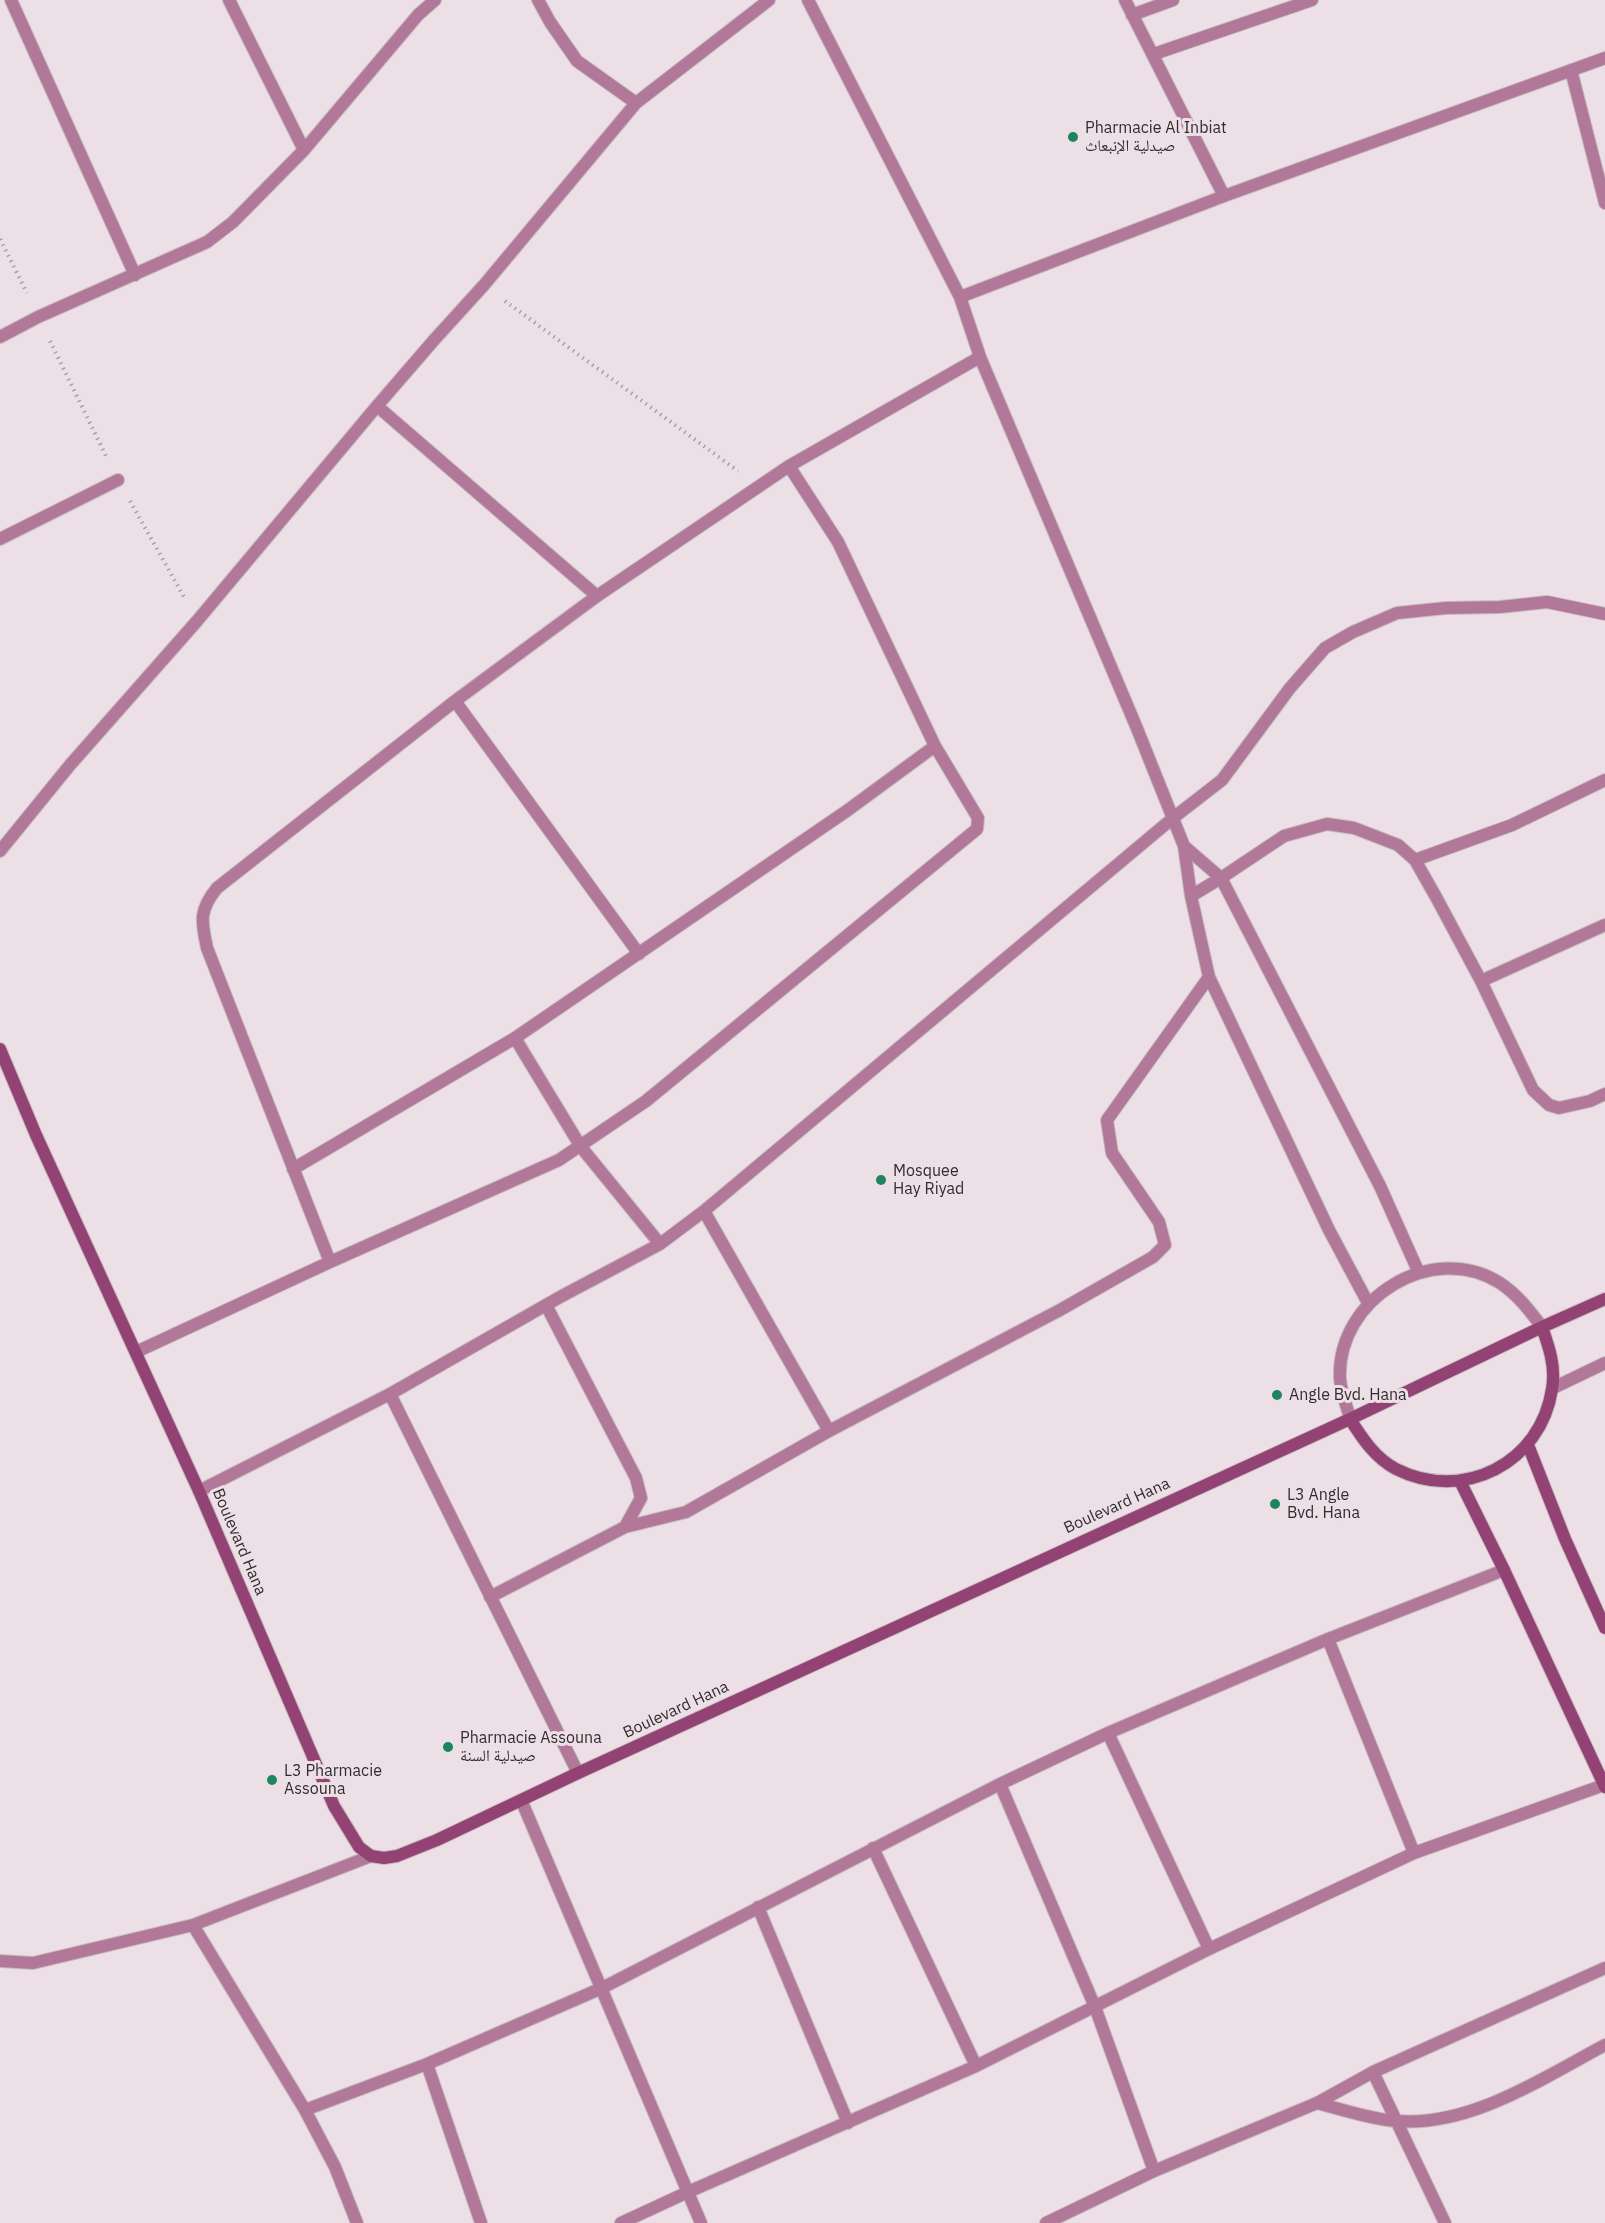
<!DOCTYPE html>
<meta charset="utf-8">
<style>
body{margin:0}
canvas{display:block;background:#eddfe6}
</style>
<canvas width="1605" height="2223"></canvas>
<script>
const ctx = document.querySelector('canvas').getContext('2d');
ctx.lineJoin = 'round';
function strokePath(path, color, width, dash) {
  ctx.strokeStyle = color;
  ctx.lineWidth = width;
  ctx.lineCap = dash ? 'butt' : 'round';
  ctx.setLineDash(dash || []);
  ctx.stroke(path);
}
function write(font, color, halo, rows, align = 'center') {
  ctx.font = font + ' "IBM Plex Sans","Noto Naskh Arabic",sans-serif';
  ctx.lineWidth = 6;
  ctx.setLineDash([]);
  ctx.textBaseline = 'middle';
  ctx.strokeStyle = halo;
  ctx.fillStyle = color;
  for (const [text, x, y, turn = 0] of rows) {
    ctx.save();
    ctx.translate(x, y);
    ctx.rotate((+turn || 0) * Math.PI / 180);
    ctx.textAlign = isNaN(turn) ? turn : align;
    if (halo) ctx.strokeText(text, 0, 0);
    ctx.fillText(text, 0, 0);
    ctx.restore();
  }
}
const path = new Path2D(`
 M0,239L27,293
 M505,301L738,471
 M50,341L107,458
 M130,501L184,597`);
const lane = new Path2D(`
 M193,1925L305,2110L335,2167L357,2223
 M0,1961L33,1963L193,1925L371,1856
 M427,2064L481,2223
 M305,2110L427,2064L602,1988
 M621,2223L688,2192`);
const street = new Path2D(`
 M11,0L135,275
 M229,0L304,150
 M538,0L550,22L577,61L636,103
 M808,0L960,297L980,357L1136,726L1184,846
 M1125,0L1224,196
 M1132,15L1173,0
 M1154,54L1312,0
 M1571,70L1605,203
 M960,297L1224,196L1605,58
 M0,337L38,317L207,242L233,222L304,150L418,15L435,0
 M377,406L597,596
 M0,539L118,480
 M455,701L639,954
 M0,851L70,765L197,621L377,406L434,340L484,285L636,103L769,0
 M1415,860L1512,825L1605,780
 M1191,896L1221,878L1284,836L1327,824L1354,828L1398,845L1415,860L1436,897L1481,981L1533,1090L1549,1105L1559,1108L1590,1101L1605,1094
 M1481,981L1605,925
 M515,1038L581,1147L660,1244
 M293,1169L515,1038L848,810L935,746
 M704,1211L829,1431L1060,1310L1153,1257L1165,1245L1159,1222L1112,1153L1107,1120L1209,977
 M330,1262L207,948C201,921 199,910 217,888L455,701L597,596L789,466L980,357
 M1368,1303L1329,1230L1209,977L1191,896L1184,846L1221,878L1380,1186L1419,1273
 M136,1352L330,1262L559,1160L646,1101L977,829L978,818L935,746L838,542L789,466
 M1553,1388L1605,1363
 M390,1394L578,1773
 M1350,1419C1347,1406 1341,1392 1340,1379C1336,1299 1432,1240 1500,1283C1518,1295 1529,1310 1542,1327
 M199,1491L390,1394L560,1297L660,1244L704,1211L1173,818L1222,780L1290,688L1325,648L1353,632L1397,613L1446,608L1500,607L1547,602L1605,614
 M625,1527L686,1512L829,1431
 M490,1597L625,1527L641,1498L636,1478L546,1305
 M1328,1639L1414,1853
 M1108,1733L1209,1949
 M1000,1784L1095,2007L1154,2171
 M522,1802L701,2223
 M873,1848L976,2066
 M758,1907L848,2123
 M602,1988L1000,1784L1108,1733L1328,1639L1504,1570
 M1373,2072L1445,2223
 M1317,2103C1341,2109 1373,2120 1397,2121C1470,2127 1543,2078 1605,2045
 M688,2192L976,2066L1209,1949L1414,1853L1604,1785
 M1046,2223L1154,2171L1317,2103L1373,2072L1605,1968`);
const secondary = new Path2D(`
 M0,1049L36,1135L199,1491L334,1806L359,1847L371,1856L384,1858L397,1856L437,1840L578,1773L1350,1419L1542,1327L1605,1299
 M1350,1419C1362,1438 1375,1458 1396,1469C1463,1503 1541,1463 1552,1389C1556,1367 1549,1347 1542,1327
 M1528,1445L1565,1539L1605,1628
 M1460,1481L1504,1570L1605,1787`);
const markers = [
 [1073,137,6,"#1c8560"],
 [881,1180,6,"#1c8560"],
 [1277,1395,6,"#1c8560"],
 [1275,1504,6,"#1c8560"],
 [448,1747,6,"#1c8560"],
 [272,1780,6,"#1c8560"]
];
const poiNames = [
 ["Pharmacie Al Inbiat",1085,128],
 ["صيدلية الإنبعاث",1085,146],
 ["Mosquee",893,1171],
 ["Hay Riyad",893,1189],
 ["Angle Bvd. Hana",1289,1395],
 ["L3 Angle",1287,1495],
 ["Bvd. Hana",1287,1513],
 ["Pharmacie Assouna",460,1738],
 ["صيدلية السنة",460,1756],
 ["L3 Pharmacie",284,1771],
 ["Assouna",284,1789]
];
const streetNames = [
 ["Boulevard Hana",1117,1506,-24],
 ["Boulevard Hana",239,1542,67],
 ["Boulevard Hana",676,1710,-25]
];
strokePath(lane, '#c8bbc1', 14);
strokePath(street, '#c8bbc1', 14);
strokePath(secondary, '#c8bbc1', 14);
strokePath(path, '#aa9fa4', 4, [1.5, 4.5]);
strokePath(lane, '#b17899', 12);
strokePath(street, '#b17899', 12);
strokePath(secondary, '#934274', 12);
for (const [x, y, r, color] of markers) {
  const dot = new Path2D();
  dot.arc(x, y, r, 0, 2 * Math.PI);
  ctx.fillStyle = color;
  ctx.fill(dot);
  strokePath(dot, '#eddfe6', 2);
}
write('16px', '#322c2f', '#eddfe6', poiNames, 'left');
write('16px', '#322c2f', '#eddfe6', streetNames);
</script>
